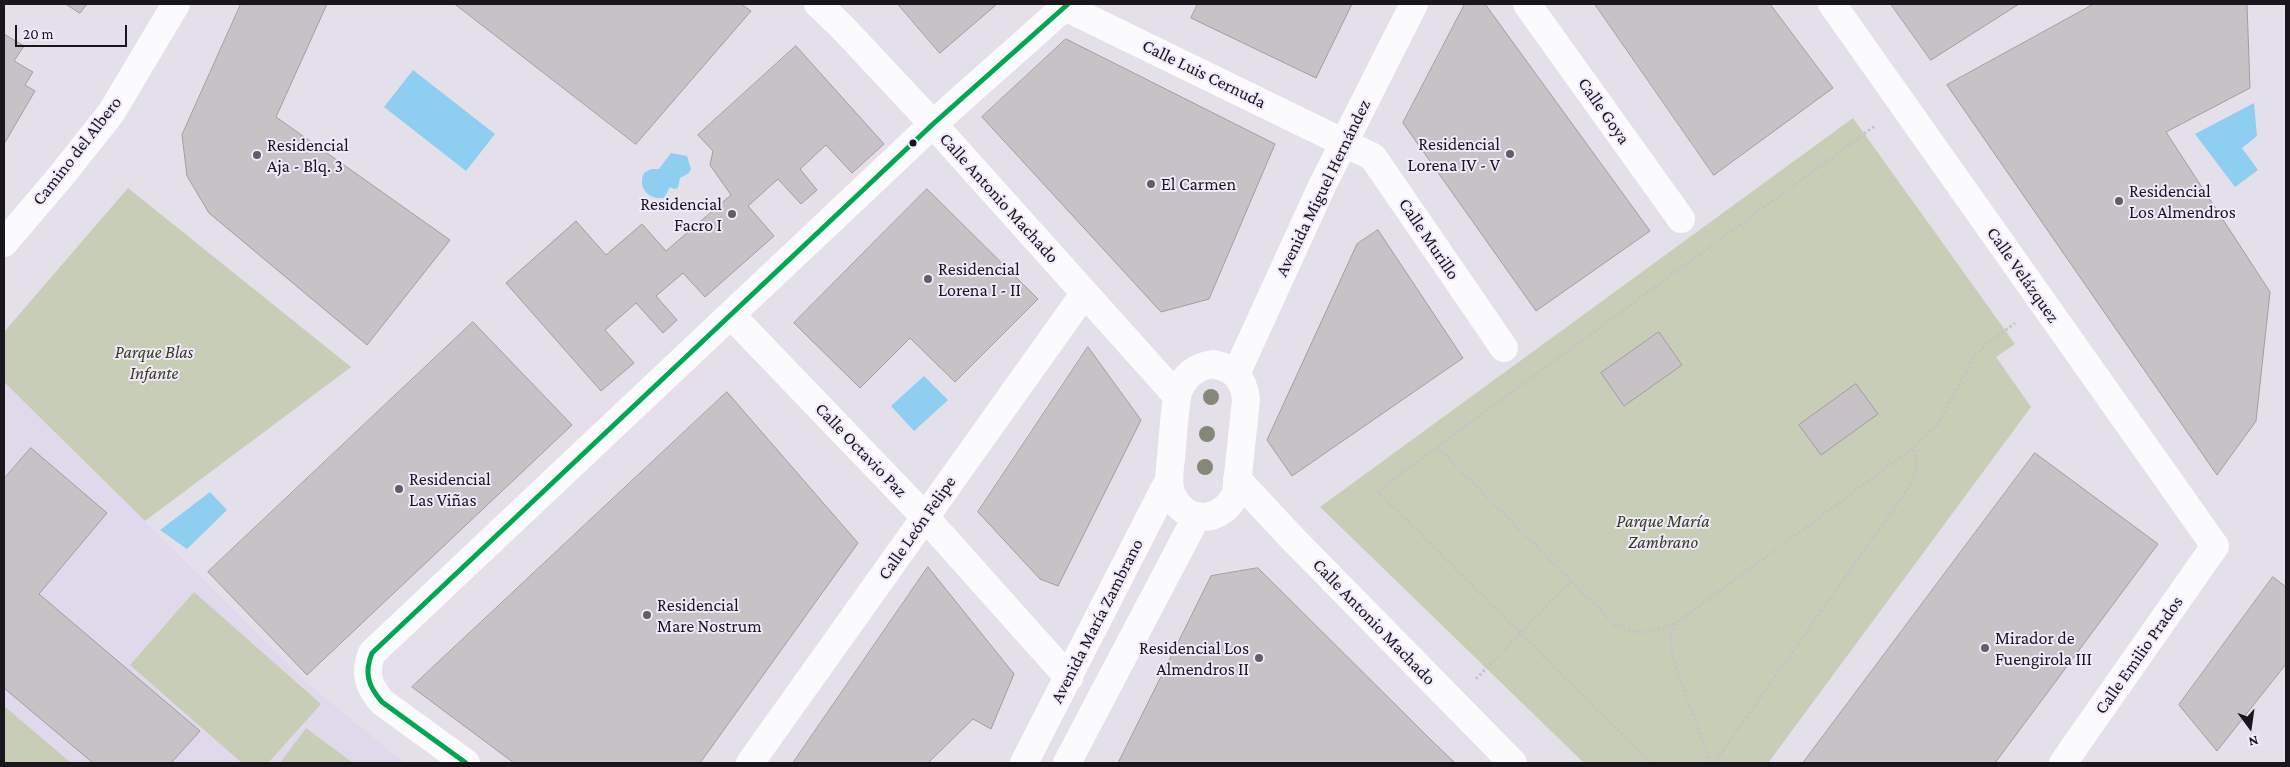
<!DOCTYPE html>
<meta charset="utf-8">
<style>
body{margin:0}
#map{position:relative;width:2290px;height:767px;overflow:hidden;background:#e4e0ea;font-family:"Crimson Pro",serif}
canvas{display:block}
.frame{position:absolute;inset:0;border:5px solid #19171d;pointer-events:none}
.north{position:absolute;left:2225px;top:702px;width:50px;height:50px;-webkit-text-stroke:4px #f0e9fb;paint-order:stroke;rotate:166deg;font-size:14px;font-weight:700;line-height:20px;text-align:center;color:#19171d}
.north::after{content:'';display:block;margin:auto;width:18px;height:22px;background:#19171d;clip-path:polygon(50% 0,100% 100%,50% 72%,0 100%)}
.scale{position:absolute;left:15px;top:25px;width:112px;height:22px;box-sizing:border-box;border:2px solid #19171d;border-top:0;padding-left:6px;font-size:15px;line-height:18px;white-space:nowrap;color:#19171d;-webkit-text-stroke:4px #f0e9fb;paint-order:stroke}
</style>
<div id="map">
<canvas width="2290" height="767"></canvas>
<div class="frame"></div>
<div class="north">N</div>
<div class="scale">20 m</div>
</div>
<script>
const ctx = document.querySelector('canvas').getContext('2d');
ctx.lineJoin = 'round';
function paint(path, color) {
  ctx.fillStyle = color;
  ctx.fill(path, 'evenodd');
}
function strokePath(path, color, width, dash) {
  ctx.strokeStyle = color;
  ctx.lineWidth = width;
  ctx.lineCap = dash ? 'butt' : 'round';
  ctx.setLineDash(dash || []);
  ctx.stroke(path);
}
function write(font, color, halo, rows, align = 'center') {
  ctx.font = font + ' "Crimson Pro",serif';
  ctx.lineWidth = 4;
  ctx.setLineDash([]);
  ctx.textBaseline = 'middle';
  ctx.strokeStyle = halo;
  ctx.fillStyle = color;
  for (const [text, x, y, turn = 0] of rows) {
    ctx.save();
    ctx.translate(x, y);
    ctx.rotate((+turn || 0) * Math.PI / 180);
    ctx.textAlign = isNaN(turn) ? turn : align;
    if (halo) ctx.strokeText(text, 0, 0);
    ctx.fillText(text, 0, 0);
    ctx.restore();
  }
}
const built = new Path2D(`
 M4,382L313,688L405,763H4Z`);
const green = new Path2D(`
 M1853,118L2015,344L1996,357L2031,407L1768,763H1584L1320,507Z
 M128,188L351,367L145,521L4,382V332Z
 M194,592L321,704L268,763H242L130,665Z
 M4,706L71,763H4Z
 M306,728L353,763H280Z`);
const water = new Path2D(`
 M413,70L495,134L466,171L384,107Z
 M2254,103L2257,136L2242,148L2258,170L2235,187L2195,134Z
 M671,153L687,156L691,169L689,173L680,178L678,188L674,189L670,187L664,198C649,200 637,188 644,173L651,169H659Z
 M924,376L948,400L914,431L891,406Z
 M210,492L227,510L187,549L160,530Z`);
const building = new Path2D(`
 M66,4H87L80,13Z
 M241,4H327L276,117L450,240L367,345L209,213L187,176L182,135Z
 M455,4H741L751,11L636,144Z
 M898,4H997L940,53Z
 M1198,4H1352L1316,78L1191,18Z
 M1465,4H1485L1650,231L1536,311L1403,123Z
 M1595,4H1770L1833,88L1714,175Z
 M1891,4H2019L1931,60Z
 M2094,4H2247L2250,88L2166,132L2270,292L2256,421L2217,475L1947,85Z
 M4,34L24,46L14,61L33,72L25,85L35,91L4,144Z
 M1066,39L1275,144L1209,299L1161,312L982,117Z
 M796,46L884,144L852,173L826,145L800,169L817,190L801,204L778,179L748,206L774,236L705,297L683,273L656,296L677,320L663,333L636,303L605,330L634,363L601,391L506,283L576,221L606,255L642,224L666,251L731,195L710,165L713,151L698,135Z
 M927,189L1038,299L955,382L910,338L860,388L794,323Z
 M1378,230L1463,358L1292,476L1267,440L1357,244Z
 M473,322L572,425L307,675L208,572Z
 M1659,332L1682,365L1624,406L1601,373Z
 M1088,347L1141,420L1058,586L1040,579L978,512Z
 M1856,384L1878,414L1821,455L1799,425Z
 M727,392L858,543L700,763H514L412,687Z
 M31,448L107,513L39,594L200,731L171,763H93L4,688V479Z
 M2035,453L2158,544L1995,763H1803Z
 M928,567L1014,674L991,729L973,719L928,763H793Z
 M1258,568L1431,740L1455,763H1118L1211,576Z
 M2273,577L2286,587V664L2217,751L2179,705Z`);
const path = new Path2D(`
 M1437,447L1614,624C1637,635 1651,634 1674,624
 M1476,679L1571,581
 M1651,763L1377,491L1876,125
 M1710,763L1673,658L1670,637L1675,624L1913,448L1938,424L1973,358L1985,345L2015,323
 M1714,763L1914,480L1916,462L1913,448`);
const minor = new Path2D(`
 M818,4L843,28L933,124L1177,396
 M1527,4L1681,219
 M1832,4L2215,546L2063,763
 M1065,7L1373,157L1504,348
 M4,243L61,176L111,113L176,4
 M731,315L925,517L1069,678
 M1213,364C1234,368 1244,379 1246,400L1236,494C1229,507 1218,517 1202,517C1187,517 1173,503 1170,489C1168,479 1170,467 1171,458C1173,436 1174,413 1178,392C1185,375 1195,367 1213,364Z
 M1236,374L1322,186L1414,4
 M1237,479L1291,537L1513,763
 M466,763L382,702C368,686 364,673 372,653L933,124L1068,4
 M750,763L1084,294
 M1024,763L1169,480
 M1067,763L1197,516`);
const bus1 = new Path2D(`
 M466,763L382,702C368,686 364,673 372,653L933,124L1068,4`);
const trees = [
 [1211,397],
 [1207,434],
 [1205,467]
];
const markers = [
 [913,143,4.5,"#19171d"],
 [1510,154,5,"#605d65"],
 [257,155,5,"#605d65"],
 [1151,184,5,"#605d65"],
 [2119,201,5,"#605d65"],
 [732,214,5,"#605d65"],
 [928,279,5,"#605d65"],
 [399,489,5,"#605d65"],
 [647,615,5,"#605d65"],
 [1985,648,5,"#605d65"],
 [1259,658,5,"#605d65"]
];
const streetNames = [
 ["Calle Luis Cernuda",1204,74,26],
 ["Calle Goya",1604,111,55],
 ["Camino del Albero",77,151,-52],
 ["Avenida Miguel Hernández",1323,188,-64],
 ["Calle Antonio Machado",999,198,48],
 ["Calle Murillo",1429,239,56],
 ["Calle Velázquez",2023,275,55],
 ["Calle Octavio Paz",861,450,46],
 ["Calle León Felipe",917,528,-55],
 ["Avenida María Zambrano",1097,621,-63],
 ["Calle Antonio Machado",1374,622,46],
 ["Calle Emilio Prados",2139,655,-55]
];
const poiNames = [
 ["Residencial",1500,144,"right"],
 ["Lorena IV - V",1500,165,"right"],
 ["Residencial",267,145],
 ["Aja - Blq. 3",267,166],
 ["El Carmen",1161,184],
 ["Residencial",2129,191],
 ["Los Almendros",2129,212],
 ["Residencial",722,204,"right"],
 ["Facro I",722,225,"right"],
 ["Residencial",938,269],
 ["Lorena I - II",938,290],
 ["Residencial",409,479],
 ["Las Viñas",409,500],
 ["Residencial",657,605],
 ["Mare Nostrum",657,626],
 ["Mirador de",1995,638],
 ["Fuengirola III",1995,659],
 ["Residencial Los",1249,648,"right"],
 ["Almendros II",1249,669,"right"]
];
const parkNames = [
 ["Parque Blas",154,352],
 ["Infante",154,373],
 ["Parque María",1663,521],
 ["Zambrano",1663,542]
];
paint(built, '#e0d9ec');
paint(green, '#c8cdb5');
paint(water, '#8dcef1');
paint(building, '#c7c2c5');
strokePath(building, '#a19ca0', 1);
strokePath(path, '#c5c3c6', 3, [2.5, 2.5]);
strokePath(minor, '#fbfafc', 28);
strokePath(bus1, '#00a651', 5);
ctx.fillStyle = '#858778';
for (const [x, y] of trees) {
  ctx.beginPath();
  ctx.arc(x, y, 8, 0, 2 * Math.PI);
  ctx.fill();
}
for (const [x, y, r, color] of markers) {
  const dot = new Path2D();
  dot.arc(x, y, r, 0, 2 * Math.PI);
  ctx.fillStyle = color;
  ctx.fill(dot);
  strokePath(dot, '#f0e9fb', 2);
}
write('18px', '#19171d', '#f0e9fb', streetNames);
write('18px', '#19171d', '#f0e9fb', poiNames, 'left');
write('italic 18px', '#373e1a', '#f0e9fb', parkNames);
</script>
